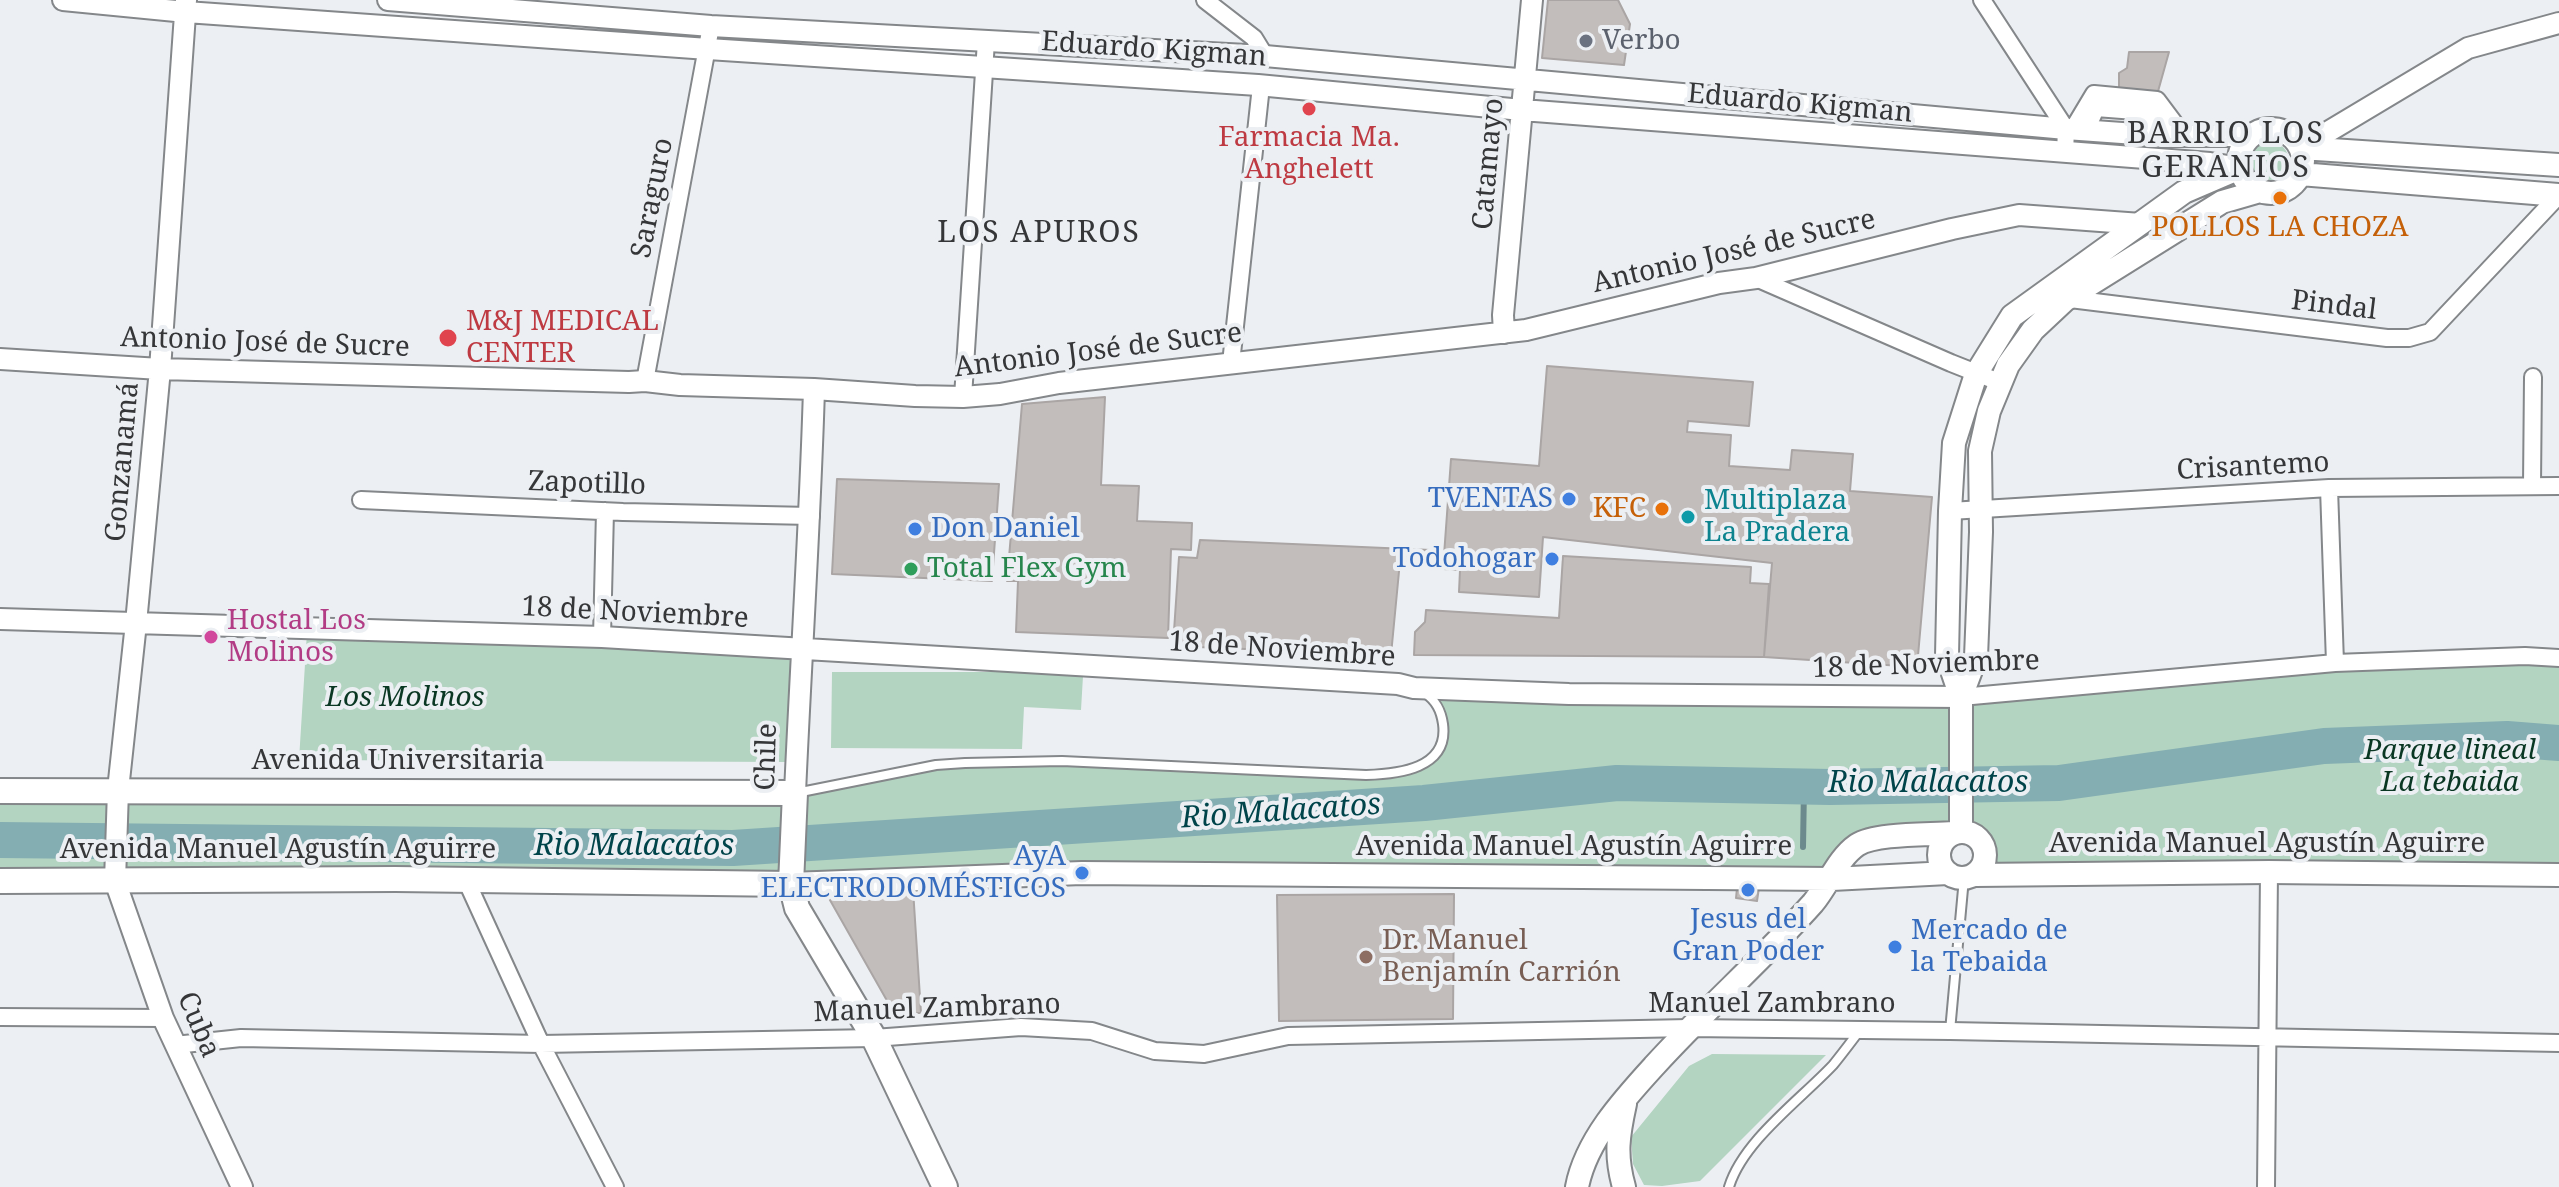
<!DOCTYPE html>
<meta charset="utf-8">
<style>
body{margin:0}
canvas{display:block;background:#eceff3}
</style>
<canvas width="2559" height="1187"></canvas>
<script>
const ctx = document.querySelector('canvas').getContext('2d');
ctx.lineJoin = 'round';
function paint(path, color) {
  ctx.fillStyle = color;
  ctx.fill(path, 'evenodd');
}
function strokePath(path, color, width, dash) {
  ctx.strokeStyle = color;
  ctx.lineWidth = width;
  ctx.lineCap = dash ? 'butt' : 'round';
  ctx.setLineDash(dash || []);
  ctx.stroke(path);
}
function write(font, color, halo, rows, align = 'center') {
  ctx.font = font + ' "Noto Serif",serif';
  ctx.lineWidth = 8;
  ctx.setLineDash([]);
  ctx.textBaseline = 'middle';
  ctx.strokeStyle = halo;
  ctx.fillStyle = color;
  for (const [text, x, y, turn = 0] of rows) {
    ctx.save();
    ctx.translate(x, y);
    ctx.rotate((+turn || 0) * Math.PI / 180);
    ctx.textAlign = isNaN(turn) ? turn : align;
    if (halo) ctx.strokeText(text, 0, 0);
    ctx.fillText(text, 0, 0);
    ctx.restore();
  }
}
const green = new Path2D(`
 M2251 161a19 19 0 1 1 38 0a19 19 0 1 1-38 0Z
 M307,632L794,650L790,762L299,760Z
 M2559,658V875L1983,865C1988,852 1984,840 1971,834L1868,839L1836,869L0,881V791L795,793L936,765L1062,761L1393,774L1432,760L1443,726L1426,693L1961,697L2335,663Z
 M832,672H1026L1083,676L1081,710L1024,707L1022,749L831,748Z
 M1712,1054L1826,1055L1700,1181L1662,1186L1644,1185L1633,1164L1631,1137L1689,1066Z`);
const stream = new Path2D(`
 M1803,847L1804,787`);
const river = new Path2D(`
 M0,840L733,848L1424,803L1617,783L1830,787L2059,783L2324,746L2507,739L2559,743`);
const building = new Path2D(`
 M1548,0H1618L1630,24L1624,65L1542,58Z
 M2129,52H2169L2157,95L2119,90V73L2127,68Z
 M1547,366L1753,382L1749,426L1688,421L1687,432L1731,435L1729,466L1790,470L1792,450L1853,454L1850,491L1932,497L1917,667L1764,657L1772,563L1543,537L1539,597L1459,592L1460,570L1443,569L1451,459L1539,466Z
 M1105,397L1101,485L1139,486L1137,521L1192,523L1191,550L1171,549L1168,638L1016,632L1018,581H1007L1022,404Z
 M837,479L999,484L992,581L832,574Z
 M1200,540L1431,550L1429,563L1400,561L1391,655L1173,646L1179,557L1197,558Z
 M1563,556L1751,567L1750,583L1769,584L1764,657L1414,655L1415,632L1425,622L1426,610L1559,618Z
 M1738,878L1760,881L1757,901L1736,898Z
 M822,886L913,889L921,1013H894Z
 M1454,894L1453,1019L1279,1021L1277,895Z`);
const service = new Path2D(`
 M796,793L936,765L965,763L1062,761L1366,775C1398,774 1449,769 1443,724C1441,710 1436,701 1425,693
 M1950,1031L1964,878
 M1729,1187C1743,1141 1800,1100 1833,1065C1842,1054 1851,1042 1860,1030`);
const minor = new Path2D(`
 M1205,0L1254,38L1265,56
 M1982,0L2066,129L2065,153
 M2089,124L2096,108L2148,112L2164,136
 M2073,129L2094,94L2157,100L2184,136
 M1756,278L1951,363L1999,382
 M2062,298L2387,338H2409L2430,332L2559,195
 M1231,363L1261,86
 M645,381L711,26
 M963,397L986,41
 M2532,485L2533,377
 M2329,488L2335,663
 M361,500L623,512L811,516
 M1950,511L2329,488L2559,486
 M602,637L605,511
 M1961,697L2335,663L2525,656L2559,658
 M466,880L541,1044L615,1187
 M0,1017L163,1018
 M175,1045L241,1038L541,1044L874,1038L1021,1027L1092,1031L1155,1051L1204,1054L1288,1036L1689,1028L1950,1031L2559,1043
 M2266,1187L2269,872`);
const tertiary = new Path2D(`
 M63,0L186,12L708,49L1258,85L1522,110L2210,163L2240,168
 M186,0L160,369L136,623L118,790L115,881L163,1018L242,1187
 M388,0L711,26L1265,56L2066,129L2164,136H2251
 M2301,148L2468,48L2559,23
 M1504,333L1503,315L1532,0
 M0,359L160,369L629,382L645,381L680,385L814,389L915,396L963,397L1000,394L1059,383L1526,330L1719,283L1756,278L1952,229L2019,215L2141,224
 M0,619L602,637L1398,684L1414,688L1569,694L1961,697
 M795,793C801,658 810,524 814,389`);
const secondary = new Path2D(`
 M2239 161a32 32 0 1 1 64 0a32 32 0 1 1-64 0Z
 M2301,148L2559,165
 M2300,174L2559,195
 M1961,697L1976,657L1981,532L1980,451L1989,411L2008,365L2033,330L2065,300L2222,202L2260,191
 M1939 855a23 23 0 1 1 46 0a23 23 0 1 1-46 0Z
 M1961,832V697L1947,656L1950,511L1954,443L1976,374L2012,316L2184,192L2240,168
 M1975,875L2269,872L2559,875
 M791,884L1082,873L1832,879L1948,873
 M1577,1187C1586,1140 1624,1099 1655,1065C1706,1009 1763,959 1813,903C1828,885 1838,858 1857,845C1876,833 1929,835 1953,833
 M1624,1187C1615,1155 1618,1136 1625,1104`);
const primary = new Path2D(`
 M0,791L795,793L791,884L797,908L874,1038L945,1187
 M0,881L395,879L791,884`);
const markers = [
 [1586,41,8,"#6b7280"],
 [1309,109,8,"#e0444e"],
 [2280,198,8,"#e8710a"],
 [448,338,10,"#e0444e"],
 [1569,499,8,"#3f7fe0"],
 [1662,509,8,"#e8710a"],
 [1688,517,8,"#0f9aa8"],
 [915,529,8,"#3f7fe0"],
 [1552,559,8,"#3f7fe0"],
 [911,569,8,"#2e9e5b"],
 [211,637,8,"#d1479c"],
 [1082,873,8,"#3f7fe0"],
 [1748,890,8,"#3f7fe0"],
 [1895,947,8,"#3f7fe0"],
 [1366,957,8,"#8d6e63"]
];
const worshipNames = [
 ["Verbo",1602,41]
];
const streetNames = [
 ["Eduardo Kigman",1154,50,4],
 ["Eduardo Kigman",1800,104,5],
 ["Catamayo",1489,164,-85],
 ["Saraguro",653,198,-79],
 ["Antonio José de Sucre",1734,252,-13],
 ["Pindal",2334,306,7],
 ["Antonio José de Sucre",265,343,2],
 ["Antonio José de Sucre",1098,351,-7],
 ["Gonzanamá",123,462,-85],
 ["Crisantemo",2253,467,-3],
 ["Zapotillo",587,484,2],
 ["18 de Noviembre",635,613,3],
 ["18 de Noviembre",1282,650,4],
 ["18 de Noviembre",1926,665,-2],
 ["Chile",767,757,-88],
 ["Avenida Universitaria",398,761],
 ["Avenida Manuel Agustín Aguirre",2267,844],
 ["Avenida Manuel Agustín Aguirre",1574,847],
 ["Avenida Manuel Agustín Aguirre",278,850],
 ["Manuel Zambrano",1772,1004],
 ["Manuel Zambrano",937,1009,-2],
 ["Cuba",198,1025,67]
];
const healthNames = [
 ["Farmacia Ma.",1309,138],
 ["Anghelett",1309,170],
 ["M&J MEDICAL",466,322,"left"],
 ["CENTER",466,354,"left"]
];
const foodNames = [
 ["POLLOS LA CHOZA",2280,228],
 ["KFC",1646,509,"right"]
];
const shopNames = [
 ["TVENTAS",1553,499],
 ["Don Daniel",931,529,"left"],
 ["Todohogar",1536,559],
 ["AyA",1066,857],
 ["ELECTRODOMÉSTICOS",1066,889],
 ["Jesus del",1748,920,"center"],
 ["Gran Poder",1748,952,"center"],
 ["Mercado de",1911,931,"left"],
 ["la Tebaida",1911,963,"left"]
];
const cultureNames = [
 ["Multiplaza",1704,501],
 ["La Pradera",1704,533]
];
const leisureNames = [
 ["Total Flex Gym",927,569]
];
const hotelNames = [
 ["Hostal Los",227,621],
 ["Molinos",227,653]
];
const parkNames = [
 ["Los Molinos",405,698],
 ["Parque lineal",2450,751],
 ["La tebaida",2450,783]
];
const educationNames = [
 ["Dr. Manuel",1382,941],
 ["Benjamín Carrión",1382,973]
];
const neighbourhoodNames = [
 ["BARRIO LOS",2226,134],
 ["GERANIOS",2226,168],
 ["LOS APUROS",1039,233]
];
const waterNames = [
 ["Rio Malacatos",1928,783],
 ["Rio Malacatos",1281,812,-4],
 ["Rio Malacatos",634,846]
];
paint(green, '#b3d4c1');
strokePath(stream, '#6c8a8d', 6);
strokePath(river, '#84aeb2', 36);
paint(building, '#c2bdbb');
strokePath(building, '#aaa5a4', 2);
strokePath(service, '#84878a', 12);
strokePath(minor, '#84878a', 20);
strokePath(tertiary, '#84878a', 24);
strokePath(secondary, '#84878a', 26);
strokePath(primary, '#84878a', 28);
strokePath(service, '#fff', 8);
strokePath(minor, '#fff', 16);
strokePath(tertiary, '#fff', 20);
strokePath(secondary, '#fff', 22);
strokePath(primary, '#fff', 24);
for (const [x, y, r, color] of markers) {
  const dot = new Path2D();
  dot.arc(x, y, r, 0, 2 * Math.PI);
  ctx.fillStyle = color;
  ctx.fill(dot);
  strokePath(dot, '#eceff3', 3);
}
write('28px', '#5b616d', '#eceff3', worshipNames, 'left');
write('28px', '#353638', '#eceff3', streetNames);
write('28px', '#be3a42', '#eceff3', healthNames);
write('28px', '#c56008', '#eceff3', foodNames);
write('28px', '#366cbe', '#eceff3', shopNames, 'right');
write('28px', '#0d838f', '#eceff3', cultureNames, 'left');
write('28px', '#27864d', '#eceff3', leisureNames, 'left');
write('28px', '#b23c85', '#eceff3', hotelNames, 'left');
write('italic 28px', '#0a3723', '#eceff3', parkNames);
write('28px', '#785e54', '#eceff3', educationNames, 'left');
ctx.letterSpacing = '2px';
write('30px', '#353638', '#eceff3', neighbourhoodNames);
ctx.letterSpacing = '0px';
write('italic 30px', '#00444a', '#eceff3', waterNames);
</script>
